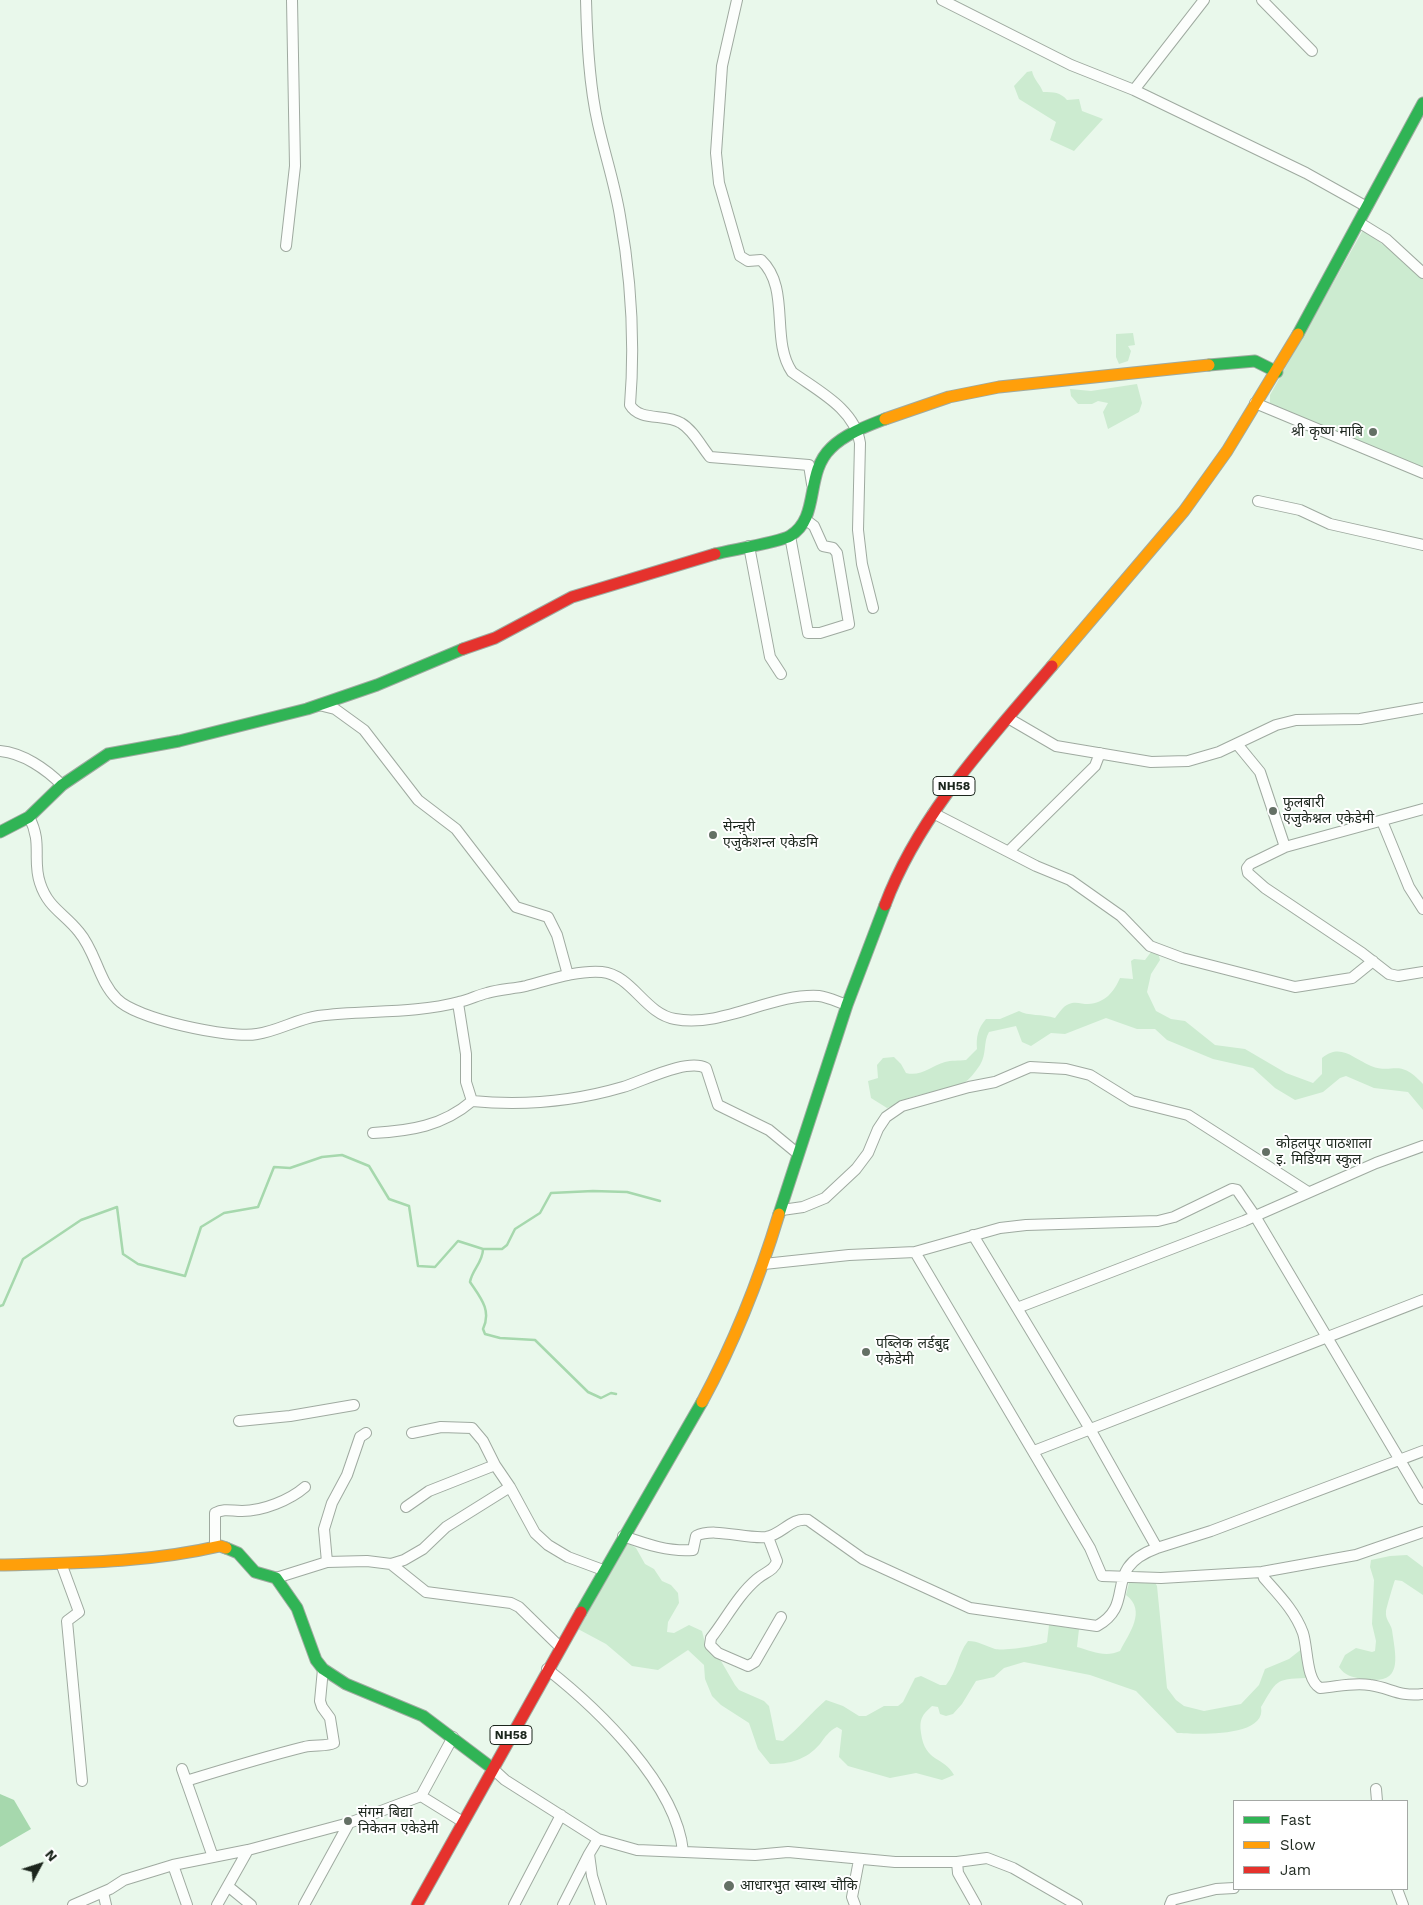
<!DOCTYPE html>
<meta charset="utf-8">
<style>
body{margin:0}
#map{position:relative;width:1423px;height:1905px;overflow:hidden;background:#e9f8eb;font-family:"Work Sans",sans-serif}
canvas{display:block}
.legend{position:absolute;left:1233px;top:1800px;width:175px;height:90px;box-sizing:border-box;background:#fff;border:1px solid #a4a8a5;margin:0;padding:6px 9px;list-style:none;font-size:15px;color:#1c261d}
.legend li{display:flex;align-items:center;gap:10px;height:25px}
.legend b{width:25px;border:1px solid #a4a8a5}
.north{position:absolute;left:15px;top:1840px;width:50px;height:50px;-webkit-text-stroke:4px #fff;paint-order:stroke;rotate:50deg;font-size:14px;font-weight:700;line-height:20px;text-align:center;color:#1c261d}
.north::after{content:'';display:block;margin:auto;width:18px;height:22px;background:#1c261d;clip-path:polygon(50% 0,100% 100%,50% 72%,0 100%)}
</style>
<div id="map">
<canvas width="1423" height="1905"></canvas>
<ul class="legend">
<li><b style="height:6px;background:#30b455"></b>Fast</li>
<li><b style="height:6px;background:#ff9f0a"></b>Slow</li>
<li><b style="height:6px;background:#e5322d"></b>Jam</li>
</ul>
<div class="north">N</div>
</div>
<script>
const ctx = document.querySelector('canvas').getContext('2d');
ctx.lineJoin = 'round';
function paint(path, color) {
  ctx.fillStyle = color;
  ctx.fill(path, 'evenodd');
}
function strokePath(path, color, width, dash) {
  ctx.strokeStyle = color;
  ctx.lineWidth = width;
  ctx.lineCap = dash ? 'butt' : 'round';
  ctx.setLineDash(dash || []);
  ctx.stroke(path);
}
function write(font, color, halo, rows, align = 'center') {
  ctx.font = font + ' "Work Sans","Noto Sans Devanagari",sans-serif';
  ctx.lineWidth = 4;
  ctx.setLineDash([]);
  ctx.textBaseline = 'middle';
  ctx.strokeStyle = halo;
  ctx.fillStyle = color;
  for (const [text, x, y, turn = 0] of rows) {
    ctx.save();
    ctx.translate(x, y);
    ctx.rotate((+turn || 0) * Math.PI / 180);
    ctx.textAlign = isNaN(turn) ? turn : align;
    if (halo) ctx.strokeText(text, 0, 0);
    ctx.fillText(text, 0, 0);
    ctx.restore();
  }
}
const green = new Path2D(`
 M1032,71C1034,80 1040,84 1043,92C1054,92 1060,92 1067,100L1079,99L1082,111L1103,119L1074,151L1050,140L1056,122L1019,99L1014,86L1027,72Z
 M1363,230L1396,254L1423,279V470L1275,407L1270,403V395Z
 M1133,333L1135,345L1128,346L1131,351L1128,361L1119,364L1116,357V334Z
 M1137,384L1142,403L1139,412L1108,429L1103,412L1108,403L1098,401L1092,404H1078L1071,396L1070,389L1091,391Z
 M1151,952L1158,953L1160,960L1151,974L1147,992L1156,1011L1171,1019L1185,1021L1215,1045L1245,1049L1286,1073L1313,1083L1322,1074V1058C1341,1043 1352,1058 1371,1066C1394,1075 1398,1057 1423,1084V1110L1408,1092L1374,1088L1346,1076L1340,1078L1323,1092L1295,1100L1275,1088L1253,1068L1213,1059L1167,1040L1155,1029H1137L1106,1018L1065,1034L1051,1033L1031,1046L1022,1042L1016,1026L989,1032C983,1042 987,1054 980,1065C958,1099 941,1087 909,1098C901,1101 895,1106 887,1108L871,1098L868,1081L878,1078L877,1065L883,1058L894,1057L901,1064L906,1073C921,1077 931,1066 945,1062C951,1060 959,1061 966,1060L977,1049C976,1037 978,1028 986,1019H1000L1019,1011C1027,1016 1043,1014 1055,1018C1059,1013 1063,1006 1069,1004C1075,1001 1082,1004 1088,1004C1105,1003 1114,992 1120,978L1133,979L1131,961L1134,959L1145,960Z
 M628,1543L636,1548L645,1564L654,1569L662,1581L671,1585L678,1593L679,1603L668,1622L667,1632L674,1633L689,1625L702,1631L706,1647L721,1661L735,1685L739,1690L764,1701L769,1706L776,1740L783,1741C799,1728 811,1713 826,1700L843,1706L859,1716H866L884,1706H898L903,1702L915,1678L921,1676L940,1685H946C958,1670 957,1655 968,1641C978,1641 986,1646 995,1649C1004,1651 1038,1646 1047,1642L1049,1625L1079,1629L1077,1647C1092,1651 1105,1658 1120,1651C1129,1633 1147,1611 1126,1595L1129,1583L1154,1581L1157,1586L1167,1688L1176,1700L1184,1706L1204,1711L1241,1704L1259,1685L1265,1669L1289,1659L1303,1648L1306,1678C1274,1679 1277,1681 1261,1707C1267,1738 1196,1734 1177,1733L1136,1691L1090,1675L1024,1662L1004,1668L994,1677L976,1681L962,1704L953,1714L946,1716L940,1714L938,1707L932,1706C922,1715 919,1719 921,1733C925,1763 944,1756 954,1775L942,1780L916,1773L890,1778L848,1766L839,1757L842,1730L837,1727C829,1731 825,1737 820,1744C806,1760 790,1764 770,1764L758,1749L749,1723L721,1705L712,1696L705,1679L704,1665L688,1650L658,1670L632,1666L606,1644L578,1629Z
 M1407,1555L1423,1567V1595L1402,1581L1395,1580C1394,1582 1386,1609 1386,1612C1385,1619 1391,1624 1392,1630C1396,1659 1404,1686 1362,1679C1353,1677 1345,1676 1339,1667L1345,1655L1356,1648L1372,1652L1375,1651L1376,1641L1372,1624L1374,1580L1370,1567L1371,1560L1390,1556Z`);
const water = new Path2D(`
 M0,1794L14,1800L31,1829L0,1847Z`);
const stream = new Path2D(`
 M483,1249C483,1262 472,1270 470,1282C480,1297 492,1310 483,1329L485,1334L500,1338L535,1340L588,1392L601,1398L611,1393L616,1394
 M0,1306L3,1305L23,1259L81,1220L117,1207L123,1254L138,1264L185,1276L201,1227L224,1213L258,1207L274,1167L290,1168L322,1157L342,1155L369,1166L389,1199L409,1206L418,1266L435,1267L458,1241L483,1249H502L507,1245L515,1229L540,1213L551,1193L593,1191L627,1192L660,1201`);
const street = new Path2D(`
 M586,0C587,41 589,84 598,124C605,155 615,185 620,216C631,278 635,343 630,405C640,422 665,413 681,423C693,430 701,446 710,457L809,465L812,484
 M737,0L722,66L716,153L719,183L740,256L748,261L761,260C791,288 770,340 792,372C818,391 855,409 860,443L858,530L862,564L873,608
 M942,0L1071,65L1134,90L1306,173L1367,207
 M1262,0L1312,51
 M1134,90L1204,0
 M1360,223L1386,239L1423,273
 M286,246L295,166L292,0
 M1255,403L1423,473
 M1258,501L1300,510L1330,524L1423,545
 M790,536L808,633H820L849,624L837,553L833,548L823,546L814,526L806,520
 M749,546L770,657L781,674
 M319,705L335,709L364,730L418,800L456,829L516,907L548,917L557,935L568,975
 M1008,718L1056,746L1151,762L1188,761L1219,752L1276,725L1296,720L1360,719L1423,708
 M1237,744L1260,772L1285,847L1423,809
 M0,751C23,753 46,769 62,785
 M933,813L1036,866L1070,880L1121,916L1150,946L1182,958L1295,987L1352,978L1373,961
 M29,817C43,843 32,860 40,883C48,908 64,913 79,932C96,952 98,980 117,999C136,1019 230,1039 257,1034C278,1031 297,1019 318,1016C364,1010 414,1014 459,1002C469,1000 478,995 487,993C500,989 513,989 526,986C549,980 577,970 602,972C632,975 645,1014 675,1019C723,1028 772,993 819,996C828,997 838,1002 847,1005
 M1382,821L1409,887L1423,909
 M1285,847L1250,864L1247,868L1248,873L1265,888L1362,953L1389,974L1398,976L1423,972
 M1009,851L1095,766L1100,753
 M458,1003L466,1054V1082L472,1101
 M373,1133C410,1131 443,1126 472,1101C524,1106 572,1102 623,1087C643,1081 687,1058 706,1068L718,1105L769,1130L797,1153
 M782,1210L803,1207L825,1198L856,1169L868,1153L878,1129L886,1117L902,1106L969,1087L995,1082L1030,1067L1066,1069L1090,1075L1132,1101L1188,1115L1308,1192
 M915,1252L1090,1548L1102,1576L1161,1578L1262,1572L1356,1555L1423,1532
 M764,1264L849,1255L915,1252L1000,1228L1026,1225L1158,1221L1174,1217L1232,1189L1237,1190L1255,1216L1423,1499
 M1017,1308L1244,1221L1376,1163L1423,1146
 M239,1421L290,1416L354,1405
 M412,1433L441,1427L472,1428L483,1441L495,1465L510,1487L535,1533L548,1545L568,1557L603,1570
 M1034,1451L1423,1300
 M406,1507L429,1491L495,1465
 M623,1536C646,1544 668,1552 693,1550L696,1536C714,1527 745,1539 766,1537C782,1535 791,1517 808,1520L863,1559L970,1608L1097,1626C1138,1603 1100,1569 1157,1548L1090,1429L973,1235
 M768,1537L777,1561C774,1571 765,1572 757,1579C738,1595 726,1619 711,1638L710,1645L718,1653L748,1666L755,1662L781,1617
 M215,1547V1513C225,1508 231,1511 242,1511C263,1511 290,1500 305,1487
 M1157,1548L1211,1531L1423,1451
 M327,1562L324,1529L332,1503L347,1475L360,1437L366,1433
 M61,1563L79,1612L67,1621L82,1781
 M391,1564L426,1592L511,1603L519,1607L560,1647
 M1262,1572L1264,1578C1279,1595 1295,1611 1303,1633C1308,1649 1306,1680 1320,1688C1336,1687 1353,1682 1370,1685C1391,1688 1399,1697 1423,1694
 M276,1578L327,1562L367,1561L391,1564L404,1560L423,1549L446,1527L510,1487
 M547,1669C598,1709 676,1784 683,1851
 M492,1768L505,1780L598,1839L637,1850L755,1855L788,1852L895,1862H957L987,1858L1013,1868L1077,1905
 M182,1769L213,1857
 M186,1781C225,1769 264,1757 304,1747C314,1744 326,1747 334,1743L330,1718L322,1707L320,1701L323,1669
 M1376,1789L1377,1801
 M421,1796L453,1737
 M598,1839L589,1854L592,1876L601,1905
 M957,1862L958,1873L976,1905
 M173,1865L187,1905
 M229,1887L251,1905
 M1397,1889L1403,1905
 M103,1892L106,1905
 M73,1905L110,1889L124,1880L173,1865L248,1850L349,1823L421,1796L463,1822
 M217,1905L248,1850
 M304,1905L349,1823
 M514,1905L561,1815
 M563,1905L589,1854
 M855,1905L852,1897L859,1860
 M1170,1905L1172,1900L1216,1889L1234,1888`);
const fast = new Path2D(`
 M1298,334L1423,103
 M1209,365L1255,361L1277,372
 M715,554C731,550 780,542 790,536C821,517 804,474 831,448C845,434 867,426 885,419
 M0,832L29,817L62,785L108,754L179,741L307,709L377,685L463,649
 M779,1214L847,1005L885,905
 M226,1548L238,1553L255,1572L276,1578L297,1608L316,1660L323,1669L346,1684L423,1716L492,1768
 M581,1612L702,1402`);
const slow = new Path2D(`
 M885,419L949,397L999,387L1209,365
 M1052,666L1184,511L1227,451L1298,334
 M702,1402C735,1341 759,1280 779,1214
 M0,1565C74,1563 147,1563 220,1546L226,1548`);
const jam = new Path2D(`
 M463,649L495,638L572,597L715,554
 M885,905C919,814 990,739 1052,666
 M417,1905L581,1612`);
const markers = [
 [1373,432,5,"#647065"],
 [1273,811,5,"#647065"],
 [713,835,5,"#647065"],
 [1266,1152,5,"#647065"],
 [866,1352,5,"#647065"],
 [348,1821,5,"#647065"],
 [729,1886,6,"#647065"]
];
const shields = [
 [954,786,42],
 [511,1735,42]
];
const shieldNames = [
 ["NH58",954,786],
 ["NH58",511,1735]
];
const poiNames = [
 ["श्री कृष्ण माबि",1363,432,"right"],
 ["फुलबारी",1283,803],
 ["एजुकेश्नल एकेडेमी",1283,819],
 ["सेन्चुरी",723,827],
 ["एजुकेशन्ल एकेडमि",723,843],
 ["कोहलपुर पाठशाला",1276,1144],
 ["इ. मिडियम स्कुल",1276,1160],
 ["पब्लिक लर्डबुद्द",876,1344],
 ["एकेडेमी",876,1360],
 ["संगम बिद्या",358,1813],
 ["निकेतन एकेडेमी",358,1829],
 ["आधारभुत स्वास्थ चौकि",740,1886]
];
paint(green, '#ccebd0');
paint(water, '#a6d8ad');
strokePath(stream, '#a6d8ad', 2.5);
strokePath(street, '#9faaa0', 12);
strokePath(fast, '#9faaa0', 13);
strokePath(slow, '#9faaa0', 13);
strokePath(jam, '#9faaa0', 13);
strokePath(street, '#fcfefc', 10);
strokePath(fast, '#30b455', 11);
strokePath(slow, '#ff9f0a', 11);
strokePath(jam, '#e5322d', 11);
for (const [x, y, r, color] of markers) {
  const dot = new Path2D();
  dot.arc(x, y, r, 0, 2 * Math.PI);
  ctx.fillStyle = color;
  ctx.fill(dot);
  strokePath(dot, '#fff', 2);
}
for (const [x, y, w] of shields) {
  const box = new Path2D();
  box.roundRect(x - w / 2, y - 9.5, w, 19, 4);
  ctx.fillStyle = '#fff';
  ctx.fill(box);
  strokePath(box, '#1c261d', 1);
}
write('bold 12px', '#1c261d', null, shieldNames);
write('14px', '#1c261d', '#fff', poiNames, 'left');
</script>
